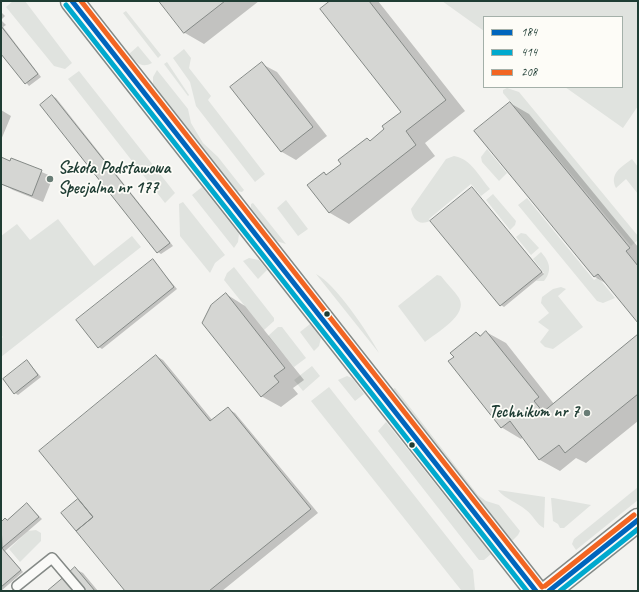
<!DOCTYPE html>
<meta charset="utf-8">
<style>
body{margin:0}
#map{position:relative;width:639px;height:592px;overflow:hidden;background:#f3f3f0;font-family:Caveat,sans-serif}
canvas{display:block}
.frame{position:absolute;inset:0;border:2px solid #1f3d34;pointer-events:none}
.legend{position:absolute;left:483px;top:16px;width:140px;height:72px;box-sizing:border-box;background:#fdfcf7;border:1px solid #a4b0a9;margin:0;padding:5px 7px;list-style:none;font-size:12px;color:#1f3d34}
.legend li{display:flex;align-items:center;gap:8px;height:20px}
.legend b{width:20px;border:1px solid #a4b0a9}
</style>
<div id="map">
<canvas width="639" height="592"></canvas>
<div class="frame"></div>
<ul class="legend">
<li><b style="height:5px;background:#0065bd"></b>184</li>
<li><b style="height:5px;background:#00a9ce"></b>414</li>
<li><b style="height:5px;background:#f26522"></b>208</li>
</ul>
</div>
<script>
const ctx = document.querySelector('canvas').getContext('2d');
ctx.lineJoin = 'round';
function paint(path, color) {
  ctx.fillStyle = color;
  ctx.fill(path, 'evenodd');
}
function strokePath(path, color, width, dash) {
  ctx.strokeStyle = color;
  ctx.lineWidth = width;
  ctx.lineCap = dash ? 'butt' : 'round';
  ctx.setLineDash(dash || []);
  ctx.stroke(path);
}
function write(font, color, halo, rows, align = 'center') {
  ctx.font = font + ' Caveat,sans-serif';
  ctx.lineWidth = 3.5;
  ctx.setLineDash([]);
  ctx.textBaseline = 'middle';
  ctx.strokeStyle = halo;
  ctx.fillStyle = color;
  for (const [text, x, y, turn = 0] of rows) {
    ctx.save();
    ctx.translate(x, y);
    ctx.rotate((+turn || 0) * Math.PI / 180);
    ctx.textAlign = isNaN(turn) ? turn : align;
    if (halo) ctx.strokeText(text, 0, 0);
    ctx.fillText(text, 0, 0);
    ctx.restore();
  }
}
const green = new Path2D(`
 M13,1H25L72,63L65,69L54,66L6,7Z
 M442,1H638V106L623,128L565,87H622V17H484V31Z
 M126,11L161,55L158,58L123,13Z
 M138,46L152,63C141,69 136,62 129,54Z
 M184,49L191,58L189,68L211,96L208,100L265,174L255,182L196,106L190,82L173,58Z
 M167,62L189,95L188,96L164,64Z
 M157,70L188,109L191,123L203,143L218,157L244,190L242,192L237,191L153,84V77Z
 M79,71L175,193L165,203L68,79Z
 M507,88L519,92L638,236V240L631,246L503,93V90Z
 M487,149L507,173L499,181L482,162L481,157Z
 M454,156C471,159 479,176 490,189L481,196L471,184L429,219L430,221C418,226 413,219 411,209L446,159Z
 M632,159L638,167V194L626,179L616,188C609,174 621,167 632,159Z
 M202,187L239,234L238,242L234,248L192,195Z
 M493,194L516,221L515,225L510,230L486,200Z
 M527,198L594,280L598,277L615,298L603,303L597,301L518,205Z
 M286,200L308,229L298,236L277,208Z
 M183,202L225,255L215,263L210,273L180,236L179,204Z
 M253,203L286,244L276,241L251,208V204Z
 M58,219L94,266L132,236L141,247L1,357V339L3,337L1,335V236L17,224L30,240Z
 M521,233L526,234L539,248L531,255L516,237Z
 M541,252C549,261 553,270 544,281H536L544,273L533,259Z
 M249,258L259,260L267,270L258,279L243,261Z
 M234,267L274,318V321L264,330L224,280L227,273Z
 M316,274C335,283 369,334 379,353Z
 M437,275L441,276C446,283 454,290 459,298C469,315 436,333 425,342L398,306Z
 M561,287L566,289L558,296L583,327L553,349L545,347L540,342L549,330L538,322L549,313L541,303L542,297L553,289Z
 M310,324L321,338L319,346L314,351L300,332Z
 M278,327H282L306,358L294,367L268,336Z
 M312,366L320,376L303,391L294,380Z
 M347,376L352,378L364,394L355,401L338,380Z
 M329,387L473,570L475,591H460L461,590L311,401Z
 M395,388L478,495L486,501L499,505L520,531L518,535L512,541L393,389Z
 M386,422L491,554L484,560H479L378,431Z
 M638,487V500L576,550L572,544L574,539Z
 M498,490L545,497L544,528C537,525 533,515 526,510C517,502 506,500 498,490Z
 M551,498H553L591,505L564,528H560L558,524L553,521Z
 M36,530L41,533V541L20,562L9,549L28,531Z`);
const shadow = new Path2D(`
 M160,1H259L204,44L185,33Z
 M332,1H378L465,111L425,143L435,156L349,224L330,213L308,185L324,173L327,175L342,164L367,139L371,141L386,130L402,112Z
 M1,12L5,16L1,20L6,25L3,27L41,77L29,86L1,53Z
 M262,64L277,72L327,136L296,160L282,152L232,87Z
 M52,96L56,98L173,246L161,254L158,252Z
 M510,103L529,114L638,247V321L607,284L595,277L475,131Z
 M1,110L11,116L1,140Z
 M1,158L11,162L12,159L53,177L43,202L13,190L2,184Z
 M472,188L544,274L504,307L501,305Z
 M153,261L177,289L102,349L99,347Z
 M226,294L245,306L304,380L293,388L298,394L281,407L261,396Z
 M486,332L506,343L554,404L638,335V421L586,463L576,458L560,471L540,460L523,437L521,439L501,427L455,357L477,333L482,336Z
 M156,356L163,360L213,421L228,409L235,413L318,513L222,591H127L78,500L82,502Z
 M27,361L41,377L18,395L15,393Z
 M27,504L42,519L5,551L23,572L1,591V522L8,521Z
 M75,569L83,573L98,591H49Z`);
const building = new Path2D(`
 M159,1H225L184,33Z
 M330,1H369L446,100L406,131L416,145L329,213L307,185L324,172L326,175L341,164L338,160L367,138L370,141L384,129L382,126L401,112L320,9Z
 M1,26L38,74L25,84L1,54Z
 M262,62L313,127L281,152L230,87Z
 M52,95L170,243L157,253L40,105Z
 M510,102L630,248L626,251L638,266V323L598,274L594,277L474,131Z
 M1,157L10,161L11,158L42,170L32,196L1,184Z
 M472,187L542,272L500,306L430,221Z
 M153,259L174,287L98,348L76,320Z
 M226,293L285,368L274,376L279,382L261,397L202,323L211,305Z
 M486,331L539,397L534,401L543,412L638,334V394L565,453L559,445L539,460L510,421L501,428L448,361L454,357L450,353L476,332L480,336Z
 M156,355L210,421L228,407L311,509L209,591H125L76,531L93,517L39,451Z
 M27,360L38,375L14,394L3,379Z
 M78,499L93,517L76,531L61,513Z
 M27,503L39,517L2,548L1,522L5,518L7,520Z
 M1,547L21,570L1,587Z
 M75,567L95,591H47L66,575Z`);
const lane = new Path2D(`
 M17,586L52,558L80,591`);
const secondary = new Path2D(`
 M72,1L536,591
 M549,591L638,520`);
const bus1 = new Path2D(`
 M72,1L536,591
 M549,591L638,520`);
const bus2 = new Path2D(`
 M66,5L527,591
 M560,591L638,529`);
const bus3 = new Path2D(`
 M81,1L542,587
 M545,586L634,515`);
const markers = [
 [50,179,4,"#697d76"],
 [327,314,3.5,"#1f3d34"],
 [587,413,4,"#697d76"],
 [412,445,3.5,"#1f3d34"]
];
const poiNames = [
 ["Szkoła Podstawowa",58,169],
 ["Specjalna nr 177",58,189],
 ["Technikum nr 7",579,413,"right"]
];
paint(green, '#e0e3df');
paint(shadow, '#0003');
paint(building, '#d5d6d3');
strokePath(building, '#848986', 1);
strokePath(lane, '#848986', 12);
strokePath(secondary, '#848986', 25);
strokePath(lane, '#fafaf8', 9);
strokePath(secondary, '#fafaf8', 22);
strokePath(bus1, '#0065bd', 5);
strokePath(bus2, '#00a9ce', 5);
strokePath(bus3, '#f26522', 5);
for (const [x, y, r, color] of markers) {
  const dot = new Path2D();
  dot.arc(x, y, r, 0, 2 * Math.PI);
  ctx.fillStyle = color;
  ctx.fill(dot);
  strokePath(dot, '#fdfcf7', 1.5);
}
write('bold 17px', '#1f3d34', '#fdfcf7', poiNames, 'left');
</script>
